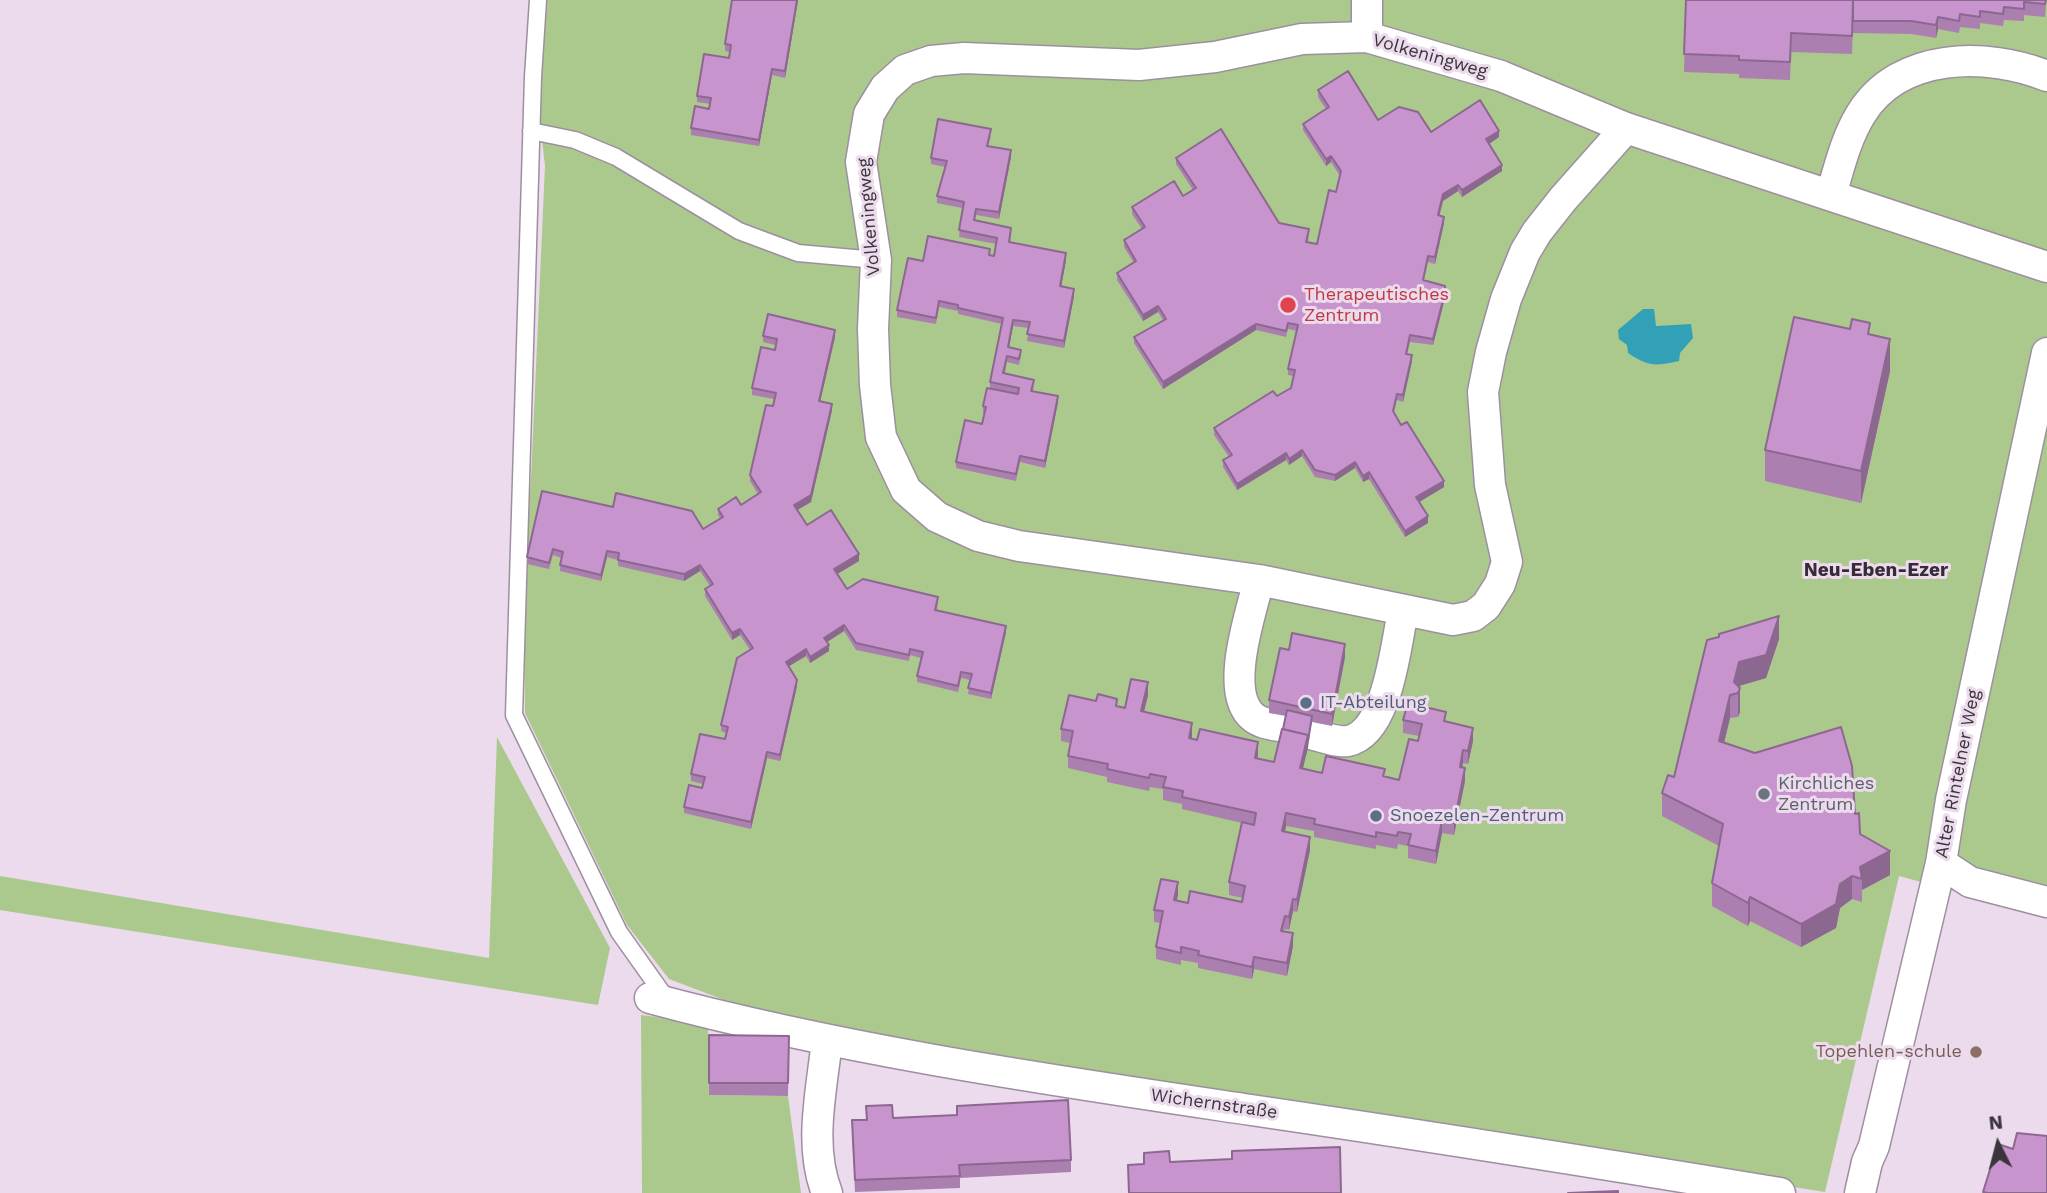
<!DOCTYPE html>
<meta charset="utf-8">
<style>
body{margin:0}
#map{position:relative;width:2047px;height:1193px;overflow:hidden;background:#ebdbec;font-family:"Work Sans",sans-serif}
canvas{display:block}
.north{position:absolute;left:1963px;top:1109px;width:70px;height:70px;-webkit-text-stroke:5px #ebdbec;paint-order:stroke;rotate:354deg;font-size:19px;font-weight:700;line-height:28px;text-align:center;color:#3a343b}
.north::after{content:'';display:block;margin:auto;width:24px;height:32px;background:#3a343b;clip-path:polygon(50% 0,100% 100%,50% 72%,0 100%)}
</style>
<div id="map">
<canvas width="2047" height="1193"></canvas>
<div class="north">N</div>
</div>
<script>
const ctx = document.querySelector('canvas').getContext('2d');
ctx.lineJoin = 'round';
function paint(path, color) {
  ctx.fillStyle = color;
  ctx.fill(path, 'evenodd');
}
function strokePath(path, color, width, dash) {
  ctx.strokeStyle = color;
  ctx.lineWidth = width;
  ctx.lineCap = dash ? 'butt' : 'round';
  ctx.setLineDash(dash || []);
  ctx.stroke(path);
}
function write(font, color, halo, rows, align = 'center') {
  ctx.font = font + ' "Work Sans",sans-serif';
  ctx.lineWidth = 6;
  ctx.setLineDash([]);
  ctx.textBaseline = 'middle';
  ctx.strokeStyle = halo;
  ctx.fillStyle = color;
  for (const [text, x, y, turn = 0] of rows) {
    ctx.save();
    ctx.translate(x, y);
    ctx.rotate((+turn || 0) * Math.PI / 180);
    ctx.textAlign = isNaN(turn) ? turn : align;
    if (halo) ctx.strokeText(text, 0, 0);
    ctx.fillText(text, 0, 0);
    ctx.restore();
  }
}
const green = new Path2D(`
 M545,0H2047V916L1899,876L1825,1192L746,1018L748,1009L669,979L627,925L525,713L524,582L531,479L545,166L538,105Z
 M497,737L610,948L598,1005L0,910V876L489,958Z
 M641,1015L708,1023L709,1095L788,1096L801,1193H642Z`);
const water = new Path2D(`
 M1643,309H1654L1656,326L1691,324L1693,338L1680,353L1679,361C1655,366 1649,367 1628,353L1627,345L1619,339L1618,330Z`);
const service = new Path2D(`
 M538,0L533,77L514,715L619,932L668,1001
 M531,131L575,140L616,157L739,231L798,253L876,260`);
const minor = new Path2D(`
 M1367,37V0
 M1626,128L1563,199L1537,232L1525,252L1506,299L1491,352L1483,392L1490,485L1507,562L1500,584L1486,606L1473,616L1453,620L1259,580L1019,546L978,536L937,517L906,490L881,437L875,385L873,329L876,260L861,162L869,114L885,88L905,70L931,61L964,58L1139,65L1215,57L1302,39L1367,37L1501,76L1626,128L2047,267
 M1831,195C1839,168 1846,138 1861,114C1899,52 1987,52 2047,76
 M1259,580C1251,613 1223,692 1253,717C1261,724 1275,725 1285,727
 M1310,734C1321,736 1337,743 1348,741C1388,733 1396,644 1403,611
 M1941,863L1970,882L2047,902
 M650,998C847,1051 1050,1080 1251,1110C1428,1136 1604,1164 1780,1193
 M827,1193C808,1145 822,1089 827,1040
 M1860,1193L1867,1162L1874,1146L1941,863L1951,800L2047,353`);
const wall = new Path2D(`
 M798,0L785,78L772,75L759,146L691,135V128L709,109L710,104L697,102V96L729,58L730,52L725,51V44Z
 M1686,0H2046L2045,17L2024,15V21L2004,20L2003,26L1980,23V29L1960,27L1959,33L1938,29L1936,38L1911,34L1853,33V27L1852,54L1791,52L1790,80L1739,78V74L1684,72Z
 M1318,90L1378,120L1431,132L1499,137L1489,144L1502,171L1462,197L1458,191L1443,201L1439,215L1444,223L1435,264L1428,262L1424,280L1445,286V298L1433,345L1410,342L1407,354L1412,361L1403,402L1397,400L1394,413L1444,487L1419,502L1428,523L1405,537L1369,479L1363,482L1355,468L1335,481L1315,477L1302,456L1289,465L1286,460L1237,490L1223,467V460L1229,457L1214,435V428L1277,396L1291,388L1293,376L1288,375V369L1297,331L1288,329L1286,337L1256,330L1163,389L1134,343V337L1163,320L1158,312L1143,321L1117,280V273L1134,263L1124,247V240L1142,229L1132,214V207L1183,196L1193,190L1176,164V158L1279,223L1309,235L1308,242L1317,244L1336,192L1340,176L1331,162L1326,166L1303,130V124L1326,109L1318,97Z
 M991,136L988,146L1011,157L999,219L976,215L975,220L1011,235L1010,242L1066,260L1061,287L1074,296L1064,348L1027,341L1029,328L1013,326L1009,347L1021,356L1019,365L1007,362L1005,374L1034,386L1033,391L1058,402L1045,468L1020,462L1016,481L956,468V462L982,424L984,413H983V406L990,388V382L1002,324L958,314V311L939,307L936,324L897,317V310L923,261L994,256L996,244L959,237L962,208L937,203V196L945,167L931,164V158Z
 M1870,335L1890,371L1861,503L1765,481V450Z
 M763,336L835,337L820,401L832,410L811,502L797,510L807,525L859,561L837,574L847,589L938,603L937,610L1006,632L991,699L968,694L970,680L961,678L958,692L917,682V676L921,658L910,655L909,661L856,650L844,631L827,642L829,651L810,663L806,656L789,666L797,686L780,761L767,758L751,829L684,813V807L702,788L703,784L691,781V774L725,739L726,733L721,731V725L750,650L740,635L732,640L705,596V589L710,586L700,571L684,581L618,566V560L607,557L601,581L560,571L561,558L553,555L549,569L527,564V557L542,491L703,529L720,518L718,515V509L741,505L758,494L750,481V475L774,399L752,395V388L775,350V345L763,342Z
 M1719,637L1779,639L1766,678L1739,686L1740,712L1738,717L1730,718L1724,743L1855,814L1860,834L1890,875L1862,890V902L1852,899L1840,908L1836,928L1801,947L1750,921L1748,926L1712,906V883L1719,846L1662,816V793L1674,777Z
 M1289,650L1345,657L1332,726L1312,722L1303,768L1322,773L1385,777L1399,780L1418,741L1419,736L1403,733V720L1446,722L1473,741L1468,764L1463,763L1462,768L1465,781L1454,835L1442,833L1436,864L1408,858V846L1398,844L1397,849L1376,845V849L1314,837V831L1286,826L1285,832L1310,850L1297,912L1293,911L1289,930L1285,929L1284,931L1293,946L1287,976L1254,969L1252,979L1198,968V963L1181,960V965L1156,959V947L1160,923L1154,922V910L1178,895L1176,901L1188,903L1242,902L1243,898L1229,895V882L1242,823L1182,809V804L1163,800V789L1150,787L1149,791L1107,782V777L1068,768V756L1070,743L1061,741V729L1117,706L1125,708L1148,695L1144,712L1192,736L1191,739L1258,755L1257,759L1274,762L1286,716L1269,713V700Z
 M709,1035L789,1036L788,1096L709,1095Z
 M866,1106L893,1118L1071,1160V1172L960,1178V1188L855,1192L852,1133L866,1120Z`);
const shadedWall = new Path2D(`
 M797,0H798L785,78V71Z
 M1938,17V29L1936,38V25Z
 M772,69V75L759,146V140Z
 M1499,131V137L1486,146V139Z
 M1011,150V157L999,219V212Z
 M1331,156V162L1326,166V159Z
 M1502,165V171L1462,197V190Z
 M1458,185V191L1443,201L1438,221V215L1443,194Z
 M1444,217V223L1435,264V257Z
 M1066,253V260L1060,293V286Z
 M1074,289V296L1064,348V341Z
 M1445,292V298L1433,345V339Z
 M1158,306V312L1143,321V315Z
 M1013,320V326L1008,353V347Z
 M1256,324V330L1163,389V382Z
 M835,330V337L819,407V401Z
 M1890,339V371L1861,503V471Z
 M1412,355V361L1403,402V395Z
 M1058,396V402L1045,468V461Z
 M832,404V410L811,502L794,512V505Z
 M1302,450V456L1289,465V459Z
 M1286,453V460L1237,490V484Z
 M1355,462V468L1335,481V475Z
 M1369,472V479L1363,482V476Z
 M1444,481V487L1416,504V497Z
 M1428,516V523L1405,537V531Z
 M607,551V557L601,581V575Z
 M859,554V561L834,576V569Z
 M700,565V571L684,581V574Z
 M1779,616V639L1766,678L1739,686L1737,694L1734,682L1739,662Z
 M844,625V631L824,644V638Z
 M1006,626V632L991,699V693Z
 M740,629V635L732,640V633Z
 M1345,644V657L1332,726V714Z
 M829,645V651L810,663V657Z
 M806,649V656L786,668V662Z
 M797,680V686L780,761V755Z
 M1148,682V695L1141,724V711Z
 M1740,688V712L1738,717V693Z
 M1730,695V718L1719,764V741Z
 M1312,716L1308,748L1300,780V768Z
 M1192,723V736L1189,751V738Z
 M1473,728V741L1468,764V751Z
 M1258,742V755L1255,770V758Z
 M1463,750V763L1460,780V767Z
 M767,752V758L751,829V822Z
 M1465,768V781L1454,835V823Z
 M1286,813V826L1282,844V831Z
 M1442,820V833L1436,864V851Z
 M1310,837V850L1297,912V900Z
 M1890,851V875L1862,890V879L1860,867Z
 M1852,876V899L1840,908L1836,928L1801,947V924L1840,884Z
 M1178,882V895L1174,913V900Z
 M1750,897V921L1748,926V903Z
 M1293,899V911L1289,930V917Z
 M1293,933V946L1287,976V963Z
 M1254,957V969L1252,979V967Z`);
const building = new Path2D(`
 M732,0H797L785,71L772,69L759,140L691,128L695,106L709,109L711,98L697,96L704,54L729,58L731,45L725,44Z
 M1686,0H1853L1852,36L1791,33L1790,62L1739,60V56L1684,54Z
 M1853,0H2046L2045,4L2024,2V9L2004,7L2003,14L1980,11V17L1960,14L1959,21L1938,17L1936,25L1911,21H1853Z
 M1348,71L1378,120L1399,107L1418,112L1431,132L1480,100L1499,131L1486,139L1502,165L1462,190L1458,185L1443,194L1438,215L1444,217L1435,257L1428,256L1423,280L1445,286V292L1433,339L1410,335L1406,354L1412,355L1403,395L1397,394L1393,411L1401,425L1407,422L1444,481L1416,497L1428,516L1405,531L1369,472L1363,476L1355,462L1335,475L1315,470L1302,450L1289,459L1286,453L1237,484L1223,460L1232,455L1214,428L1273,391L1277,396L1291,388L1295,370L1288,369L1298,325L1288,323L1286,331L1256,324L1163,382L1134,337L1166,319L1158,306L1143,315L1117,273L1136,261L1124,240L1145,227L1132,207L1174,181L1183,196L1196,188L1176,158L1221,129L1279,223L1309,229L1306,242L1317,244L1329,190L1336,192L1341,171L1331,156L1326,159L1303,124L1329,107L1318,90Z
 M938,119L991,129L987,146L1011,150L999,212L976,209L974,220L1011,228L1009,242L1066,253L1060,286L1074,289L1064,341L1027,334L1030,322L1013,320L1008,347L1021,350L1019,359L1007,356L1003,373L1034,380L1031,391L1058,396L1045,461L1020,456L1016,474L956,462L965,420L982,424L986,407L983,406L987,388L1018,394L1019,388L990,382L1003,318L958,308V305L939,301L936,318L897,310L908,258L923,261L928,236L990,249L989,255L994,256L997,238L959,230L964,202L937,196L947,161L931,158Z
 M768,314L835,330L819,401L832,404L811,495L794,505L807,525L831,510L843,529L859,554L834,569L847,589L863,579L938,597L935,610L1006,626L991,693L968,688L972,674L961,672L958,686L917,676L923,652L910,649L909,655L856,643L844,625L824,638L829,645L810,657L806,649L786,662L797,680L780,755L767,752L751,822L684,807L689,785L702,788L705,777L691,774L700,734L725,739L728,727L721,725L737,658L753,648L740,629L732,633L705,589L713,584L700,565L684,574L618,560L619,553L607,551L601,575L560,565L563,552L553,549L549,563L527,557L542,491L613,507L616,493L692,511L703,529L723,517L718,509L736,497L741,505L761,492L750,475L766,405L773,406L776,393L752,388L761,347L775,350L777,339L763,336Z
 M1794,317L1850,329L1852,319L1870,323L1868,334L1890,339L1861,471L1765,450Z
 M1779,616L1766,655L1739,662L1734,682L1740,688L1738,693L1730,695L1719,741L1755,753L1841,727L1852,766L1855,814L1859,813L1860,834L1890,851L1860,867L1862,879L1852,876L1840,884L1836,904L1801,924L1750,897L1748,903L1712,883L1723,824L1662,793L1668,775L1674,777L1707,640L1719,637V634Z
 M1292,633L1345,644L1332,714L1269,700L1280,648L1289,650Z
 M1131,679L1148,682L1141,711L1192,723L1189,738L1197,740L1200,729L1258,742L1255,758L1274,762L1282,729L1308,735L1300,768L1322,773L1326,756L1385,769L1383,776L1399,780L1409,739L1418,741L1422,724L1403,720L1408,703L1446,712L1444,721L1473,728L1468,751L1463,750L1460,767L1465,768L1454,823L1442,820L1436,851L1408,845L1411,834L1398,832L1397,836L1376,832V837L1314,824L1315,819L1286,813L1282,831L1310,837L1297,900L1293,899L1289,917L1285,916L1281,931L1293,933L1287,963L1254,957L1252,967L1198,955L1199,951L1181,947V953L1156,947L1163,911L1154,910L1161,879L1178,882L1174,900L1188,903L1190,891L1242,902L1245,886L1229,882L1242,822L1254,825L1256,813L1182,797L1183,791L1163,787L1166,777L1150,774L1149,778L1107,769L1108,764L1068,756L1073,731L1061,729L1069,695L1096,701L1098,694L1117,699L1116,706L1125,708Z
 M1287,710L1312,716L1308,741V735L1283,729Z
 M709,1035L789,1036L788,1083H709Z
 M1068,1100L1071,1160L959,1165L960,1176L855,1180L852,1120H867L866,1106L892,1105L893,1118L957,1115V1106Z
 M2017,1133L2047,1136V1193H1988L1983,1192L1998,1144L2013,1149Z
 M1340,1147L1341,1193H1129L1128,1165L1144,1164V1153L1169,1151L1170,1162L1232,1159V1151Z
 M1618,1191V1193H1568Z`);
const markers = [
 [1288,305,9,"#e0444e"],
 [1306,703,7,"#5c6f8a"],
 [1764,794,7,"#6b7280"],
 [1376,816,7,"#5c6f8a"],
 [1976,1052,7,"#8d6e63"]
];
const streetNames = [
 ["Volkeningweg",1430,56,16],
 ["Volkeningweg",869,217,-95],
 ["Alter Rintelner Weg",1958,774,-79],
 ["Wichernstraße",1214,1104,8]
];
const healthNames = [
 ["Therapeutisches",1304,295],
 ["Zentrum",1304,316]
];
const serviceNames = [
 ["IT-Abteilung",1320,703],
 ["Snoezelen-Zentrum",1390,816]
];
const worshipNames = [
 ["Kirchliches",1778,784],
 ["Zentrum",1778,805]
];
const educationNames = [
 ["Topehlen-schule",1962,1052]
];
const neighbourhoodNames = [
 ["Neu-Eben-Ezer",1876,570]
];
paint(green, '#abc98c');
paint(water, '#32a0b6');
strokePath(service, '#9e8fa0', 19);
strokePath(minor, '#9e8fa0', 33);
strokePath(service, '#fff', 16);
strokePath(minor, '#fff', 30);
paint(wall, '#ac7fb1');
paint(shadedWall, '#8c6890');
paint(building, '#c894ce');
strokePath(building, '#8c6890', 2);
for (const [x, y, r, color] of markers) {
  const dot = new Path2D();
  dot.arc(x, y, r, 0, 2 * Math.PI);
  ctx.fillStyle = color;
  ctx.fill(dot);
  strokePath(dot, '#ebdbec', 2.5);
}
write('18px', '#3a343b', '#ebdbec', streetNames);
write('18px', '#be3a42', '#ebdbec', healthNames, 'left');
write('18px', '#4e5e75', '#ebdbec', serviceNames, 'left');
write('18px', '#5b616d', '#ebdbec', worshipNames, 'left');
write('18px', '#785e54', '#ebdbec', educationNames, 'right');
write('bold 19px', '#372b39', '#ebdbec', neighbourhoodNames);
</script>
